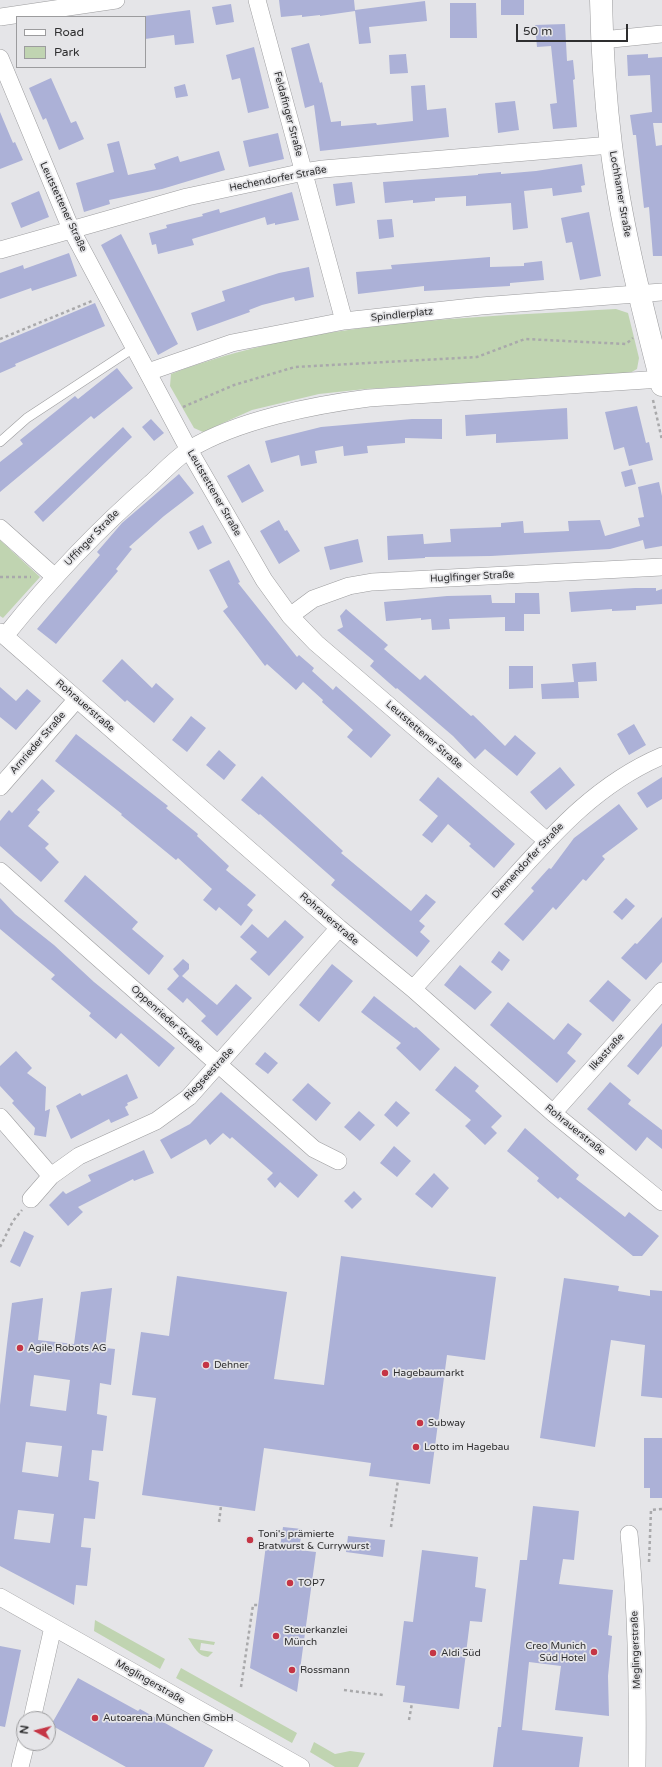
<!DOCTYPE html>
<meta charset="utf-8">
<style>
body{margin:0}
#map{position:relative;width:662px;height:1767px;overflow:hidden;background:#e5e5e8;font-family:"Varela Round",sans-serif}
canvas{display:block}
.legend{position:absolute;left:16px;top:16px;width:130px;height:52px;box-sizing:border-box;background:#e5e5e8;border:1px solid #9c9c9e;margin:0;padding:5px 7px;list-style:none;font-size:12px;color:#2e2e2f}
.legend li{display:flex;align-items:center;gap:8px;height:20px}
.legend b{width:20px;border:1px solid #9c9c9e}
.north{position:absolute;left:16px;top:1711px;width:40px;height:40px;box-sizing:border-box;background:#e5e5e8;border:1px solid #9c9c9e;border-radius:50%;rotate:277deg;font-size:11px;font-weight:700;line-height:16px;text-align:center;color:#2e2e2f}
.north::after{content:'';display:block;margin:auto;width:14px;height:18px;background:#c53545;clip-path:polygon(50% 0,100% 100%,50% 72%,0 100%)}
.scale{position:absolute;left:516px;top:24px;width:112px;height:18px;box-sizing:border-box;border:2px solid #2e2e2f;border-top:0;padding-left:5px;font-size:12px;line-height:14px;white-space:nowrap;color:#2e2e2f;-webkit-text-stroke:3px #e5e5e8;paint-order:stroke}
</style>
<div id="map">
<canvas width="662" height="1767"></canvas>
<ul class="legend">
<li><b style="height:5px;background:#fff"></b>Road</li>
<li><b style="height:11px;background:#c0d4b1"></b>Park</li>
</ul>
<div class="north">N</div>
<div class="scale">50 m</div>
</div>
<script>
const ctx = document.querySelector('canvas').getContext('2d');
ctx.lineJoin = 'round';
function paint(path, color) {
  ctx.fillStyle = color;
  ctx.fill(path, 'evenodd');
}
function strokePath(path, color, width, dash) {
  ctx.strokeStyle = color;
  ctx.lineWidth = width;
  ctx.lineCap = dash ? 'butt' : 'round';
  ctx.setLineDash(dash || []);
  ctx.stroke(path);
}
function write(font, color, halo, rows, align = 'center') {
  ctx.font = font + ' "Varela Round",sans-serif';
  ctx.lineWidth = 3.5;
  ctx.setLineDash([]);
  ctx.textBaseline = 'middle';
  ctx.strokeStyle = halo;
  ctx.fillStyle = color;
  for (const [text, x, y, turn = 0] of rows) {
    ctx.save();
    ctx.translate(x, y);
    ctx.rotate((+turn || 0) * Math.PI / 180);
    ctx.textAlign = isNaN(turn) ? turn : align;
    if (halo) ctx.strokeText(text, 0, 0);
    ctx.fillText(text, 0, 0);
    ctx.restore();
  }
}
const green = new Path2D(`
 M616,309L628,313L639,358L637,369L628,374L365,389L319,394L252,410L203,432L194,428L170,386L171,374C312,320 467,318 616,309Z
 M0,540L40,577L3,618L0,616Z
 M95,1620L165,1659L160,1669L94,1631Z
 M188,1638L215,1642L214,1645L201,1643L200,1650L213,1652L208,1657C198,1656 194,1647 188,1638Z
 M181,1668L297,1733L292,1743L176,1678Z
 M314,1742L335,1754L350,1751L365,1753L358,1767H335L310,1752Z`);
const building = new Path2D(`
 M279,0H354L355,10L425,1L427,21L369,27L371,43L359,44L355,11L320,16V15L302,17V15L281,17Z
 M501,0H524V15H501Z
 M450,3H476L477,38H450Z
 M231,4L234,22L216,25L212,7Z
 M190,10L194,43L175,45L174,35L145,39V16Z
 M565,24L567,61L573,60L575,79L573,80L577,127L553,129L550,104L557,103L551,46L537,47L535,25Z
 M309,43L320,83L322,82L331,122L341,121V126L376,123L377,125L413,121L411,86L425,85L427,110L446,108L449,137L320,151L314,105L305,108L291,48Z
 M254,47L269,108L248,113L240,78L232,80L226,55Z
 M406,54L408,73L390,74L389,55Z
 M648,54V58L662,57V123H653L656,146L662,145V256H653L649,207L644,208L636,135H633L630,115L652,112L650,75L628,76L627,55Z
 M51,78L71,123L76,121L84,139L59,150L46,118L43,120L29,88Z
 M185,84L188,96L176,98L174,87Z
 M515,101L519,130L498,133L495,103Z
 M0,112L13,143L15,142L23,160L0,169Z
 M278,133L284,159L249,167L243,141Z
 M119,141L128,175L156,169L154,164L178,156L180,162L219,151L225,170L162,189L109,200L110,204L84,212L76,183L114,172L107,144Z
 M582,164L585,185L581,186L582,192L553,196L552,188L524,191L528,228L513,230L511,203L466,206V196L435,198V201L413,203V200L385,203L383,182L478,175V174L501,172V174L536,171Z
 M352,182L355,203L336,206L333,184Z
 M39,191L49,217L21,228L11,203Z
 M292,192L299,220L275,225V223L267,225L265,217L192,239L194,245L158,254L156,244L152,245L149,233L167,228L166,225L203,216L202,214L219,209L220,213Z
 M589,212L601,276L580,280L572,242L566,243L561,218Z
 M392,219L394,237L379,239L377,220Z
 M121,234L178,344L158,355L101,245Z
 M69,253L77,276L32,291L31,288L0,299V273L23,265L24,269Z
 M490,257V267L524,266V263L542,261L544,280L510,283V286L424,291V286L358,294L356,272L392,269L391,265Z
 M309,267L314,297L295,301L294,297L262,305L249,310L250,312L197,331L191,313L225,301L222,291L279,273Z
 M95,303L105,326L15,364L16,366L0,373V343Z
 M117,368L133,388L94,419L91,416L0,492V462L23,444L20,440L75,396L78,399Z
 M637,406L646,443L649,442L653,460L629,466L624,447L614,450L605,412Z
 M567,408L568,439L496,443V434L466,436L465,415Z
 M151,419L164,433L154,441L142,427Z
 M412,419H442V439L405,438V443L367,446L368,453L344,456L343,446L315,451L317,463L301,466L299,455L271,463L265,441L321,427Z
 M123,427L132,437L43,522L34,512Z
 M249,464L264,491L242,503L227,476Z
 M632,469L636,484L625,487L621,472Z
 M179,474L194,493L164,516L129,547L132,549L116,569L118,571L56,644L37,629L100,555L97,552L122,523Z
 M659,482L662,496V546L645,549L643,540L610,549L491,556L425,557V558L388,560L387,536L423,534L424,544L451,542L450,529L501,527V523L523,521L524,533L569,531L568,521L600,520L605,536L640,526L638,518L644,517L638,487Z
 M279,520L285,531L287,530L300,551L279,564L260,531Z
 M203,525L212,543L198,550L189,532Z
 M358,539L363,562L330,570L324,547Z
 M229,560L240,582L238,583L297,657L299,655L314,668L312,671L333,690L336,686L391,735L371,758L347,737L353,730L322,702L323,700L303,682L296,690L267,664L265,666L223,611L228,607L209,570Z
 M635,588H656V591L662,589V604L636,606V610L612,611V609L571,612L569,592Z
 M515,593H539L540,614H524V631H505V617L449,619L450,629L432,630L431,619L421,620V618L386,621L384,602L447,596L491,595L492,603H515Z
 M346,609L388,645L384,649L420,680L425,675L471,716L473,715L505,746L515,735L536,753L517,776L485,749L475,759L453,736L397,688L396,689L370,666L374,661L337,630L343,627L340,616Z
 M122,659L152,688L156,683L174,699L154,723L127,700L125,702L102,681Z
 M596,662L597,681L578,682L579,698L542,699L541,684L574,682L572,664Z
 M509,666H533V688L509,689Z
 M0,687L16,701L27,689L41,701L16,730L0,717Z
 M191,716L206,728L187,752L172,740Z
 M634,724L646,745L629,755L617,734Z
 M76,734L168,806L166,808L198,834L197,836L229,866L226,870L256,895L247,905L253,910L241,926L219,907L216,911L203,900L212,889L178,858L176,860L121,815L122,814L55,761Z
 M219,750L236,765L224,780L206,765Z
 M560,767L575,785L546,810L530,792Z
 M262,776L343,851L341,853L411,911L426,894L436,902L419,921L425,926L420,932L430,941L417,957L331,885L335,880L260,814L259,815L241,800Z
 M438,777L515,844L494,868L469,846L471,844L448,824L432,843L422,835L438,816L419,800Z
 M662,777V799L647,808L637,793Z
 M42,779L55,791L37,810L40,812L28,826L49,844L45,848L59,862L41,882L0,846V821L9,810L12,813Z
 M619,804L638,829L602,856L605,859L586,881L583,879L556,910L553,907L523,941L504,924L534,891L531,888L549,868L551,869L574,838Z
 M85,875L138,922L132,929L164,956L149,975L64,901Z
 M0,898L15,914L54,945L94,982L175,1048L159,1067L121,1033L116,1039L89,1016L91,1013L51,979L55,975L0,929Z
 M626,898L635,906L622,920L613,912Z
 M662,917V962L646,980L621,958L635,943L637,944Z
 M285,920L304,937L269,976L250,959L257,952L240,937L252,924L268,938Z
 M499,951L510,960L502,971L491,962Z
 M183,959L189,964V969L182,976L217,1005L236,984L252,998L217,1036L201,1021L206,1016L187,998L183,1003L167,989L179,976L173,969Z
 M332,964L353,981L319,1022L299,1005Z
 M460,965L492,992L475,1010L444,985Z
 M608,980L631,1000L613,1022L589,1001Z
 M374,996L414,1028L416,1027L440,1049L420,1071L396,1048L401,1043L361,1012Z
 M508,1002L554,1040L568,1023L582,1034L567,1053L576,1061L557,1083L490,1025Z
 M662,1023V1046L638,1075L627,1066Z
 M16,1051L32,1068L27,1073L46,1087L45,1111L50,1109L46,1137L34,1135L35,1128L12,1103L14,1101L0,1086V1066Z
 M265,1052L278,1063L268,1074L255,1064Z
 M455,1066L479,1086L475,1091L502,1116L491,1127L497,1133L485,1145L465,1126L471,1120L435,1090Z
 M127,1074L138,1098L127,1103L128,1105L125,1107L129,1115L111,1123L109,1119L71,1139L56,1106L80,1093L82,1096Z
 M610,1082L631,1100L628,1104L662,1130V1149L647,1137L636,1151L587,1109Z
 M308,1083L331,1103L316,1121L292,1100Z
 M221,1092L318,1175L298,1198L280,1182L275,1188L267,1179L273,1173L232,1137L230,1139L223,1133L210,1145L206,1139L171,1159L160,1140L190,1124Z
 M396,1101L410,1113L397,1127L384,1115Z
 M359,1111L375,1125L360,1141L344,1127Z
 M525,1128L579,1175L576,1179L625,1217L629,1212L659,1236L642,1256H633L560,1197L558,1199L537,1181L539,1178L507,1151Z
 M394,1146L411,1161L397,1177L380,1163Z
 M144,1150L154,1173L134,1181L133,1179L78,1207L83,1212L68,1226L49,1205L63,1191L66,1194L91,1181L88,1175Z
 M434,1173L449,1188L432,1208L415,1194Z
 M354,1191L362,1199L352,1209L344,1201Z
 M24,1231L34,1236L20,1267L10,1262Z
 M341,1256L496,1277L485,1360L447,1355L430,1484L369,1476L371,1463L264,1448L255,1511L142,1495L156,1398L132,1395L141,1332L169,1336L177,1276L287,1292L274,1379L324,1385Z
 M564,1278L619,1286L618,1291L650,1296V1290L662,1291V1398L641,1396L645,1345L611,1340L595,1447L540,1438Z
 M112,1288L105,1348L115,1349L111,1385L100,1383L97,1414L107,1416L103,1451L92,1450L89,1480L99,1482L95,1519L84,1518L81,1547L91,1548L87,1586L76,1585L74,1605L0,1566V1405L7,1344L12,1303L43,1298L38,1340L74,1344L81,1292ZM34,1375L70,1380L66,1411L30,1406ZM26,1442L62,1446L58,1477L22,1472ZM18,1510L54,1514L50,1543L14,1539Z
 M644,1438H662V1498H650V1488H644Z
 M533,1506L579,1511L574,1560L563,1559L559,1584L613,1590L608,1635L612,1636L608,1676L609,1716L555,1710L561,1666L529,1662L522,1730L583,1737L579,1767H493L498,1727H501L520,1560H527Z
 M283,1527L302,1529L299,1550L316,1552L297,1692L250,1668L266,1545L280,1547Z
 M348,1536L385,1540L383,1557L346,1552Z
 M422,1550L478,1557L475,1587L486,1589L482,1622L470,1621L459,1709L403,1702L405,1686L396,1685L404,1621L413,1622Z
 M0,1646L21,1650L5,1727L0,1726Z
 M78,1678L138,1711L140,1709L213,1750L204,1767H126L51,1725Z`);
const path = new Path2D(`
 M0,339L92,301
 M653,400L662,440
 M183,407L234,385L295,367L477,357L525,339L626,344L633,338
 M0,577H31
 M0,1247L13,1221L22,1210
 M438,1425L455,1427
 M219,1522L221,1506
 M391,1527L398,1480
 M649,1562L651,1510L662,1509
 M241,1687L253,1605H258
 M344,1690L383,1695
 M409,1720L412,1703`);
const service = new Path2D(`
 M0,442L27,418L135,347`);
const minor = new Path2D(`
 M257,0L344,321
 M0,17L116,0
 M602,40L662,34
 M0,58L71,229L189,450L264,580L290,616L316,643L546,840
 M0,250L187,197L304,172L323,169L611,145
 M148,372L232,343L344,321L481,306L662,292
 M0,528L55,577
 M290,616L313,599L349,586L372,582L662,567
 M0,632L339,928L413,989L553,1113L662,1202
 M5,636C49,581 98,529 151,483C163,472 176,458 190,449C238,420 314,405 369,398L662,379
 M0,787L77,699
 M0,871L314,1149L338,1161
 M413,989C444,955 474,921 505,887C552,835 596,784 662,756
 M553,1113L662,991
 M0,1117L51,1176
 M31,1199L51,1176L79,1156L156,1121L189,1097L339,928
 M629,1534C637,1611 638,1689 637,1767
 M0,1597L301,1767
 M32,1719L53,1627
 M20,1767L26,1743`);
const secondary = new Path2D(`
 M601,0C602,48 605,97 611,145C621,226 642,306 662,385`);
const markers = [
 [20,1348,4,"#c53545"],
 [206,1365,4,"#c53545"],
 [385,1373,4,"#c53545"],
 [420,1423,4,"#c53545"],
 [416,1447,4,"#c53545"],
 [250,1540,4,"#c53545"],
 [290,1583,4,"#c53545"],
 [276,1636,4,"#c53545"],
 [594,1652,4,"#c53545"],
 [433,1653,4,"#c53545"],
 [292,1670,4,"#c53545"],
 [95,1718,4,"#c53545"]
];
const streetNames = [
 ["Feldafinger Straße",288,114,75],
 ["Hechendorfer Straße",278,179,-11],
 ["Lochhamer Straße",620,194,80],
 ["Leutstettener Straße",63,207,65],
 ["Spindlerplatz",402,315,-6],
 ["Leutstettener Straße",214,493,60],
 ["Uffinger Straße",92,538,-46],
 ["Huglfinger Straße",472,577,-3],
 ["Rohrauerstraße",85,706,41],
 ["Leutstettener Straße",424,735,41],
 ["Arnrieder Straße",38,743,-49],
 ["Diemendorfer Straße",528,861,-47],
 ["Rohrauerstraße",329,919,41],
 ["Oppenrieder Straße",167,1019,42],
 ["Ilkastraße",607,1052,-48],
 ["Riegseestraße",209,1074,-47],
 ["Rohrauerstraße",575,1130,39],
 ["Meglingerstraße",636,1650,-92],
 ["Meglingerstraße",150,1682,30]
];
const poiNames = [
 ["Agile Robots AG",28,1348],
 ["Dehner",214,1365],
 ["Hagebaumarkt",393,1373],
 ["Subway",428,1423],
 ["Lotto im Hagebau",424,1447],
 ["Toni's prämierte",258,1534],
 ["Bratwurst & Currywurst",258,1546],
 ["TOP7",298,1583],
 ["Steuerkanzlei",284,1630],
 ["Münch",284,1642],
 ["Creo Munich",586,1646,"right"],
 ["Süd Hotel",586,1658,"right"],
 ["Aldi Süd",441,1653],
 ["Rossmann",300,1670],
 ["Autoarena München GmbH",103,1718]
];
paint(green, '#c0d4b1');
paint(building, '#acb1d7');
strokePath(service, '#9c9c9e', 10);
strokePath(minor, '#9c9c9e', 18);
strokePath(secondary, '#9c9c9e', 23);
strokePath(path, '#a9a9ab', 2.5, [3, 3]);
strokePath(service, '#fff', 9);
strokePath(minor, '#fff', 17);
strokePath(secondary, '#fff', 22);
for (const [x, y, r, color] of markers) {
  const dot = new Path2D();
  dot.arc(x, y, r, 0, 2 * Math.PI);
  ctx.fillStyle = color;
  ctx.fill(dot);
  strokePath(dot, '#e5e5e8', 1.5);
}
write('10px', '#2e2e2f', '#e5e5e8', streetNames);
write('10px', '#2e2e2f', '#e5e5e8', poiNames, 'left');
</script>
